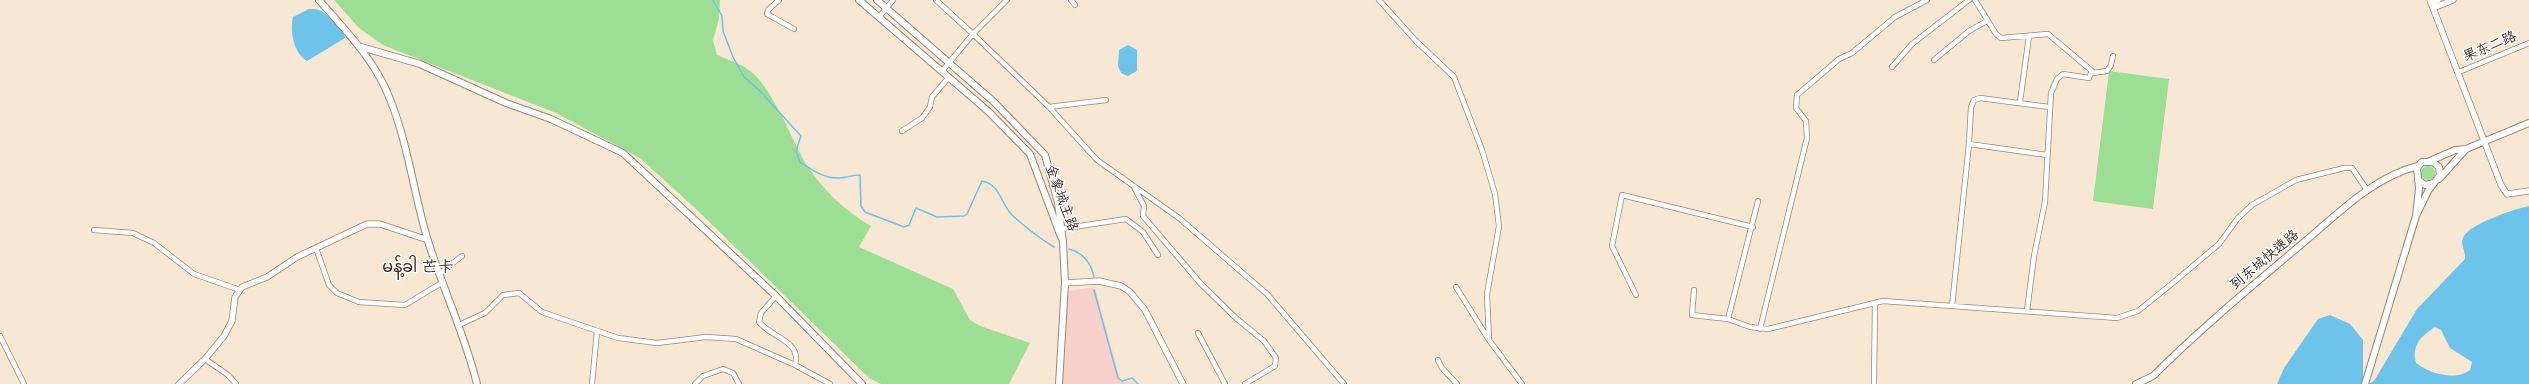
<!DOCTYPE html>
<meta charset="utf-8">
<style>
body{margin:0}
canvas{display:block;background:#f7e7d3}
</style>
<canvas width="2529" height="384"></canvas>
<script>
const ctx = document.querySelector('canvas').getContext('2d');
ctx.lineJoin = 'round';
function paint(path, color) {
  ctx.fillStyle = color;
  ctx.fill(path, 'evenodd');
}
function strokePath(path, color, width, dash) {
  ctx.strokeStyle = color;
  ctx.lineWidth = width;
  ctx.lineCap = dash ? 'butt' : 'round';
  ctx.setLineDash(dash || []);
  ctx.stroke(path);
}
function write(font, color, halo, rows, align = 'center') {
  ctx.font = font + ' "Balsamiq Sans","LXGW WenKai TC","Noto Sans Myanmar",sans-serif';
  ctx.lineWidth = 3;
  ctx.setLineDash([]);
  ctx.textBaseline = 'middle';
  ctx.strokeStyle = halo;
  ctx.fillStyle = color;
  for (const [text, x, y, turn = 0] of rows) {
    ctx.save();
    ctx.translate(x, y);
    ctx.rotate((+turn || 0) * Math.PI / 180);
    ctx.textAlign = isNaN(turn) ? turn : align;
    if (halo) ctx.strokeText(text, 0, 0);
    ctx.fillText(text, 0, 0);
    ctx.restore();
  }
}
const built = new Path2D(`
 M1095,287L1120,379L1136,384H1061L1068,291Z`);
const green = new Path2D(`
 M334,0H720L719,19L713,40L717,55C728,60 744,65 753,73C775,95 788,131 802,157C818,186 844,210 871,226L859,247L953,289L970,320L980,326L1030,343L1009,384H881L869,378L696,209L640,158L556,113L383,45L359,28Z
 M2109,71L2169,79L2153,209L2093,201Z
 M2421 173a7 7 0 1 1 14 0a7 7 0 1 1-14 0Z`);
const water = new Path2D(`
 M309,9C312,9 316,9 319,10C326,12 344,31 345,38L307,61C293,52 290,32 293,17Z
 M1128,45L1137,50V71L1128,76L1121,73L1118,66L1119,50Z
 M2529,206V384H2277L2284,368L2318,319L2330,315L2350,324L2363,340V378L2370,383L2374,381L2417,309L2465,259C2466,252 2460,244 2463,238C2468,224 2515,209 2529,206ZM2435,327L2441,330L2450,348L2472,362L2470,370C2456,381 2430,374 2416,363C2411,346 2421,336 2435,327Z`);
const stream = new Path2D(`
 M713,0L722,16L723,31L733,57L744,77L759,90L801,136L796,151L800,162C811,169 825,179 838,178C846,178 852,175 860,175L861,206L865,212L904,227L909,225L916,208L937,217L964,216L967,214L982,181C1001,185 1000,203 1012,215C1025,227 1039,238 1054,247
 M1069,249C1083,253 1091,262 1094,277
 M1094,290L1118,378L1122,381L1132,378L1138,384`);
const minor = new Path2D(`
 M779,0L768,10L767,14L794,29
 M936,0L973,34L1007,0
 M1071,0L1075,5
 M1379,0L1416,41L1454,77L1482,150L1495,194L1499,226L1487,294L1489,340
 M1975,0L1996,34L2001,38L2048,34L2092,71L2089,78L2063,74L2057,79L2051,93L2045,202L2034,256L2027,311
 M879,17L893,0
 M1934,60L1969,31L1987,21
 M1892,67L1912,44L1969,0
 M942,71L973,34L1049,107L1097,160L1179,218L1267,294L1344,384
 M2459,72L2529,43
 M2092,73L2107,71L2111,65L2113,56
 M2020,102L2029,36
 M1049,107L1106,100
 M902,131L922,118L930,107L932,97L949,77
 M1969,144L2047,155
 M1134,187L1144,206L1143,216L1201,284L1237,319L1264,341L1276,358L1275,366L1245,384
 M1060,229L1126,219L1143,232L1158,255
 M94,230L133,233L154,243L194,274L240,290
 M316,248L329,285L337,293L359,302L405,305L443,282
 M440,273L462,256
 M1456,287L1489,340L1522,384
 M1694,290L1692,315L1728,319L1750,327L1768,329L1883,301L2117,318L2138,311L2174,282L2219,244L2238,218L2252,205L2296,180L2344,168H2352L2367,190
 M1636,295L1612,246L1622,195L1753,227
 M776,296L761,313L759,322C772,338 802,341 795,365
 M1952,306L1969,144L1971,107L1974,100L1980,98L2049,107
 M1728,319L1758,201
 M459,325L485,313L503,295L519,293L542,312L618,338L657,343L706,337L736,339L795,365L830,384
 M1760,329L1807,138L1806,121L1796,108L1797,95L1839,59L1852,53L1895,17L1927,0
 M1198,333L1225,384
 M0,336L24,384
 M205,359L228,375L236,384
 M1438,360L1442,368L1457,384
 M592,384L597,331
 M695,384L703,376L723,369L733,373L739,384
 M1874,384L1875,303`);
const tertiary = new Path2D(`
 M2430,0L2501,185L2507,194L2529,191
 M2431,3L2438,0
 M2433,8L2453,0
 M1065,283L1099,281L1121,286L1130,292L1145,310L1183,384
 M179,384L205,359L224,336L232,321L235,297L242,287L267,277L297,257L367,224H380L428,240`);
const secondary = new Path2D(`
 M319,0C344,29 372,57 387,92C408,140 413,192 428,241C443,289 465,335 477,384
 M859,0L989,112L1030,154L1061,237
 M877,0L994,102L1045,155L1058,203L1063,242L1065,283L1059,384
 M361,47L420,64L506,103L551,119L623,153L776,296L862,384
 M2430,161L2455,150L2466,149L2529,123
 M2439,179L2466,149
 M2418,180L2425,185L2434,183
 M2136,384L2153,376C2200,329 2252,286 2303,243C2338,214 2373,177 2418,166
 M2365,384L2416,216L2419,188L2417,168L2422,162H2433L2439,167L2440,175L2428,191L2416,216`);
const streetNames = [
 ["果东二路",2490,47,-23],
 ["金象城主路",1061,198,70],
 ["到东城快速路",2265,260,-40]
];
const quarterNames = [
 ["မန့်ခါ 芒卡",418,268]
];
paint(built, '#f7d1c9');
paint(green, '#9dde95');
paint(water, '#6dc3ea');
strokePath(stream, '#6dc3ea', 1.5);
strokePath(minor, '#998878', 6);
strokePath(tertiary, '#998878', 7);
strokePath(secondary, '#998878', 8);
strokePath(minor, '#fff', 4.5);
strokePath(tertiary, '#fff', 5.5);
strokePath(secondary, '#fff', 6);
write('14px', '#3b2a1e', '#fff', streetNames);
write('16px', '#3b2a1e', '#fff', quarterNames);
</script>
